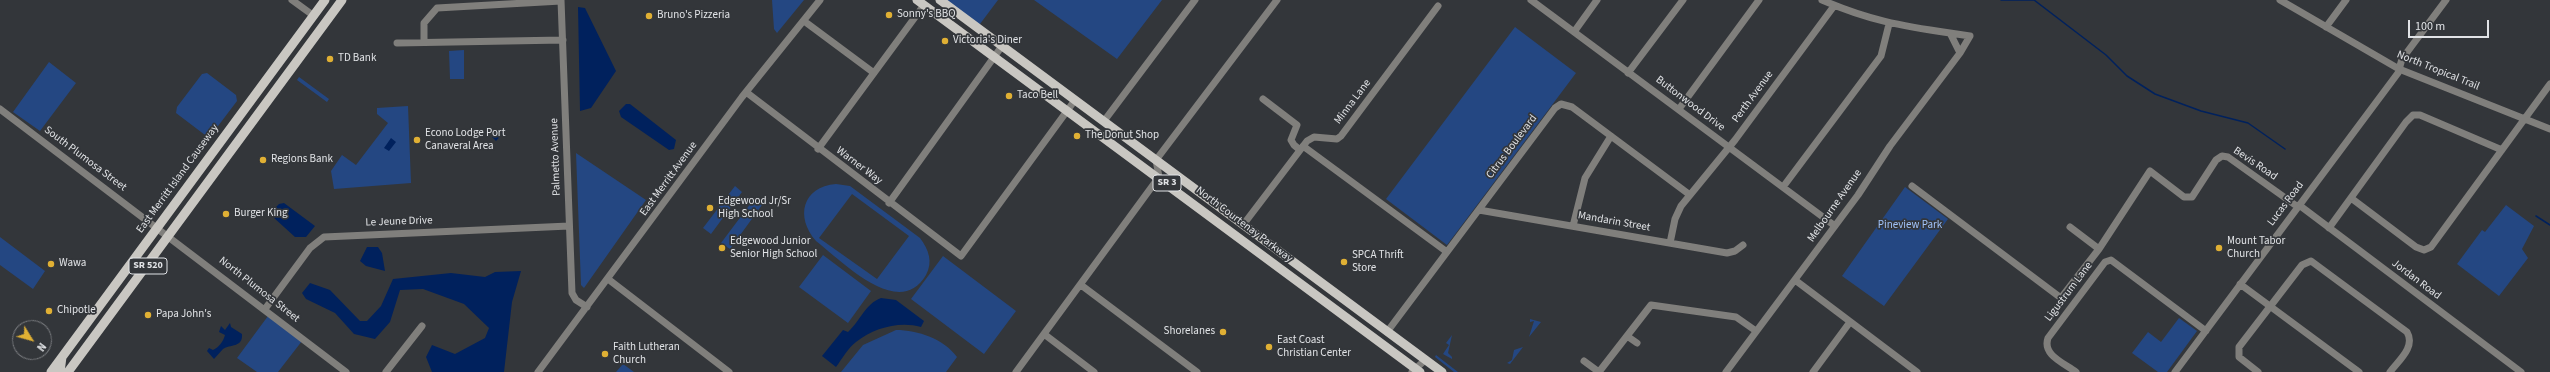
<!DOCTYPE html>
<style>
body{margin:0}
#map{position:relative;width:2550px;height:372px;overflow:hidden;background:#33363a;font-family:"Source Sans 3",sans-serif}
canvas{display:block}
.north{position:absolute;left:12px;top:320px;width:40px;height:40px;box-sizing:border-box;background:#33363a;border:1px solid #797b7f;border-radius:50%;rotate:127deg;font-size:11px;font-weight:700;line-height:16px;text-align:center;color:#e1e3e6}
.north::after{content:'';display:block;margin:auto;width:14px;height:18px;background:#e0b034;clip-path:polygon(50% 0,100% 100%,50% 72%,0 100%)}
.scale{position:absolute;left:2408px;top:20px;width:81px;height:18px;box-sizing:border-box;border:2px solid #e1e3e6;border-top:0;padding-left:5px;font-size:12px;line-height:14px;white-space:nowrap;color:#e1e3e6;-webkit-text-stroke:3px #33363a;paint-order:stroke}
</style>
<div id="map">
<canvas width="2550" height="372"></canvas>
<div class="north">N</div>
<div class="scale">100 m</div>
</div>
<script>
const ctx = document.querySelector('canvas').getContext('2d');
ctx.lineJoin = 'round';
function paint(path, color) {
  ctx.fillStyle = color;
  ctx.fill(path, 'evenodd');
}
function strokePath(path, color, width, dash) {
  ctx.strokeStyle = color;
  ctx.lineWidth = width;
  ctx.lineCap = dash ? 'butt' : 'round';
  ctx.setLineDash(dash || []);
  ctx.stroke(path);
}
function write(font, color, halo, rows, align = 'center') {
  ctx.font = font + ' "Source Sans 3",sans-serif';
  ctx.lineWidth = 3.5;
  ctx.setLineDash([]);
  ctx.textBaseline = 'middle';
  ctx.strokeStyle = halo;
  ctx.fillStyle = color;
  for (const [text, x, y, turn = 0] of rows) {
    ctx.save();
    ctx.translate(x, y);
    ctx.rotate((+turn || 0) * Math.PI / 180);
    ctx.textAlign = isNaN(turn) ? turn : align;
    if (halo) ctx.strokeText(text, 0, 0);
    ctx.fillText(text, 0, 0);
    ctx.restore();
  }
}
const green = new Path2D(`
 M772,0H804L777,33L774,29Z
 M940,0H998L977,28Z
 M1034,0H1162L1117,59Z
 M1515,27L1576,73L1447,245L1386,199Z
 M464,50V79H450L449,51Z
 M49,62L76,83L40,131L13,112Z
 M207,73L236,95L237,101L212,134L205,135L176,113L177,107L202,74Z
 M299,77L329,99L327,102L297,80Z
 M408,106L411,183L334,189L331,171L342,155L356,165L388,123L377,114V108Z
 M576,153L646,200L584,288L581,285Z
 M836,184L850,186L920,238C929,250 933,262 926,275C899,321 842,261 816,241C795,217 802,187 836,184ZM852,194L909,236L877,279L819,238Z
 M735,186L742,192L711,234L703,228Z
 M1905,187L1948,219L1884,306L1842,276Z
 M754,199L762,205L730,249L721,243Z
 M2506,205L2534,226L2522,249L2528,258L2499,296L2457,264L2482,230L2485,232Z
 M0,237L45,271L33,289L0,265Z
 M823,255L871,291L848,323L799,287Z
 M943,256L1016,311L984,354L911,299Z
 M268,316L302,341L278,372H257L237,358Z
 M2179,318L2197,331L2167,372H2158L2132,353L2148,332L2161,342Z
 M1530,319L1541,322L1529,337L1534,321L1530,322Z
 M896,330C918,330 944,339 957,357L946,372H841L863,345Z
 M1452,335L1448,353L1452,357V359L1443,354L1449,345L1446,343Z
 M1523,347L1510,364L1507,363L1512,360L1514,350Z
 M1436,355L1458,372H1454L1435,357Z
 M623,364L634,372H616Z`);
const water = new Path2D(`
 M578,7L585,8L616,71L591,108L580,111Z
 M626,104H630L676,140L674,149L669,150L621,117L619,111Z
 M500,129L504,132L496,141L492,137Z
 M391,138L396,142L389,151L384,148Z
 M284,203L315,226L306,237H295L273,217L274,209L279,204Z
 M367,247H378L382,253L385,271L366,266L360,261Z
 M521,271L512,302L504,372H432L426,357L432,345L455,354L485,338L489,328L464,304L423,289L400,290L390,322L375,339L354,334L335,313L306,299L302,293L310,283L330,290L360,321H367L381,306L393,279L451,273L485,277L495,272Z
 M881,298L896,300L924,321L921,327C899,321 874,328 856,342C848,348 842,359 836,367L822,356L843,330L848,332C861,320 865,304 881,298Z
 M230,323L231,327L242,334C243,348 230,344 223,349C220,352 217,356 214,359L207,351L209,348L213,350C219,347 223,342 225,335L219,332L221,326L225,330Z`);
const stream = new Path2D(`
 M2001,0H2034L2106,55L2127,76L2155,94L2201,111L2248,123L2285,149
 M2536,216L2550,225`);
const minor = new Path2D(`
 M292,0L314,16
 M561,0L572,293L576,300L587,307
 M1531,0L1835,226
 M2280,0L2399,69L2550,129
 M804,21L874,73
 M2326,27L2346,0
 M1574,32L1597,0
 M1950,33L1970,36L1960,53
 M424,42V23L437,8L561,1
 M397,43L563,40
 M1628,73L1683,0
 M746,92L961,256L1075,100
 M1263,99L1297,125L1291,140L1294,145L1300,150
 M0,109L346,372
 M1679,109L1759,0
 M1104,121L1195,0
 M1303,146L1447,252
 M818,149L924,5
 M1912,186L2061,298L2099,249L2150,171L2184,197H2192L2216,160L2222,156L2228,157L2298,207
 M1783,187L1881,56L1889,24
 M2351,198L2416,247L2424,250L2431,247L2550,84
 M889,203L1002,46
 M2299,205L2521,372
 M1479,210L1727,253L1735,251L1743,245
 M1243,225L1307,141L1314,137L1337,139L1341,136L1438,6
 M1573,226L1585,178L1611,136
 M2070,227L2099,249
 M2329,228L2406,122L2413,115H2420L2502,150
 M1670,243L1675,219L1681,206L1735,140L1834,6
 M608,279L729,372
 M1795,280L1917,372
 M2240,284L2359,372
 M1081,285L1197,372
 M265,309L310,248L324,237L569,226
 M1387,332L1555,108L1561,104L1572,107L1690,195
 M1044,334L1094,372
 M1627,336L1637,343
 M1584,361L1599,372
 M386,372L422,326
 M538,372L742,97L820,0
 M1016,372L1159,177L1156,160L1277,0
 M1412,372L1425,360
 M1599,372L1651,305L1736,317L1756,331
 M1726,372L1858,195L1890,146L1960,53L1950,33C1901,26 1868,20 1822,0
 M1813,372L1850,322
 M2076,372C2064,363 2042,355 2048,338L2105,262L2111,260L2206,331
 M2175,372L2398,73L2402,59L2446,0
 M2258,372L2239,357V347L2302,265L2311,261L2407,332C2416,347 2398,361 2390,372`);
const major = new Path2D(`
 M917,0L1420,372
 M940,0L1442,372
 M51,372L325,0
 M60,372L62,357
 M68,372L342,0`);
const markers = [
 [889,15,4,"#e0b034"],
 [649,16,4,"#e0b034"],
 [945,41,4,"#e0b034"],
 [330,59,4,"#e0b034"],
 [1009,96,4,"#e0b034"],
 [1077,136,4,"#e0b034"],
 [417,140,4,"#e0b034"],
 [263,160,4,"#e0b034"],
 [710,208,4,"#e0b034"],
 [226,214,4,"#e0b034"],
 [722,248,4,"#e0b034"],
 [2219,248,4,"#e0b034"],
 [1344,262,4,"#e0b034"],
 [51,264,4,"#e0b034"],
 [49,311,4,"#e0b034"],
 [148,315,4,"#e0b034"],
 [1223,332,4,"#e0b034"],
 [1269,347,4,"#e0b034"],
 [605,354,4,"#e0b034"]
];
const shields = [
 [1167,183,28],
 [148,266,38]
];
const shieldNames = [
 ["SR 3",1167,183],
 ["SR 520",148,266]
];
const poiNames = [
 ["Sonny's BBQ",897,15],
 ["Bruno's Pizzeria",657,16],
 ["Victoria's Diner",953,41],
 ["TD Bank",338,59],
 ["Taco Bell",1017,96],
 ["Econo Lodge Port",425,134],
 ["Canaveral Area",425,147],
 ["The Donut Shop",1085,136],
 ["Regions Bank",271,160],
 ["Edgewood Jr/Sr",718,202],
 ["High School",718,215],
 ["Burger King",234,214],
 ["Edgewood Junior",730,242],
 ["Senior High School",730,255],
 ["Mount Tabor",2227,242],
 ["Church",2227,255],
 ["SPCA Thrift",1352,256],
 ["Store",1352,269],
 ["Wawa",59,264],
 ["Chipotle",57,311],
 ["Papa John's",156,315],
 ["Shorelanes",1215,332,"right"],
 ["East Coast",1277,341],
 ["Christian Center",1277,354],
 ["Faith Lutheran",613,348],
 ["Church",613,361]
];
const streetNames = [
 ["North Tropical Trail",2438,71,22],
 ["Perth Avenue",1753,97,-54],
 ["Minna Lane",1353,102,-53],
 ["Buttonwood Drive",1690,104,37],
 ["Citrus Boulevard",1512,147,-53],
 ["Palmetto Avenue",556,157,-92],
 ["South Plumosa Street",85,159,37],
 ["Bevis Road",2255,164,34],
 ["Warner Way",859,166,37],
 ["East Merritt Island Causeway",178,179,-54],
 ["East Merritt Avenue",669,179,-54],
 ["Lucas Road",2286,204,-53],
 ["Melbourne Avenue",1835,206,-55],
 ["Le Jeune Drive",399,222,-2],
 ["Mandarin Street",1614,222,10],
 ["North Courtenay Parkway",1244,225,37],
 ["Jordan Road",2416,280,37],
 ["North Plumosa Street",259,290,38],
 ["Ligustrum Lane",2069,292,-53]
];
const parkNames = [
 ["Pineview Park",1910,226]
];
paint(green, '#244782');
paint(water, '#00215d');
strokePath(stream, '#00215d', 1.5);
strokePath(minor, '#807f7c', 7);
strokePath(major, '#c9c7c2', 9);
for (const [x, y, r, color] of markers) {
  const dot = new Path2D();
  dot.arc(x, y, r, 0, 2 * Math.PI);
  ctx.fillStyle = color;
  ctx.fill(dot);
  strokePath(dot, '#33363a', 1.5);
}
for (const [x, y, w] of shields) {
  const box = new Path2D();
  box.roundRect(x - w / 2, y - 8, w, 16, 3);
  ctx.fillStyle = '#33363a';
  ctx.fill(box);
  strokePath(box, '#e1e3e6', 1);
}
write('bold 10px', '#e1e3e6', null, shieldNames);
write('11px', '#e1e3e6', '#33363a', poiNames, 'left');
write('11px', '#e1e3e6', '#33363a', streetNames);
write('11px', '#9fc1f8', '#33363a', parkNames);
</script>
